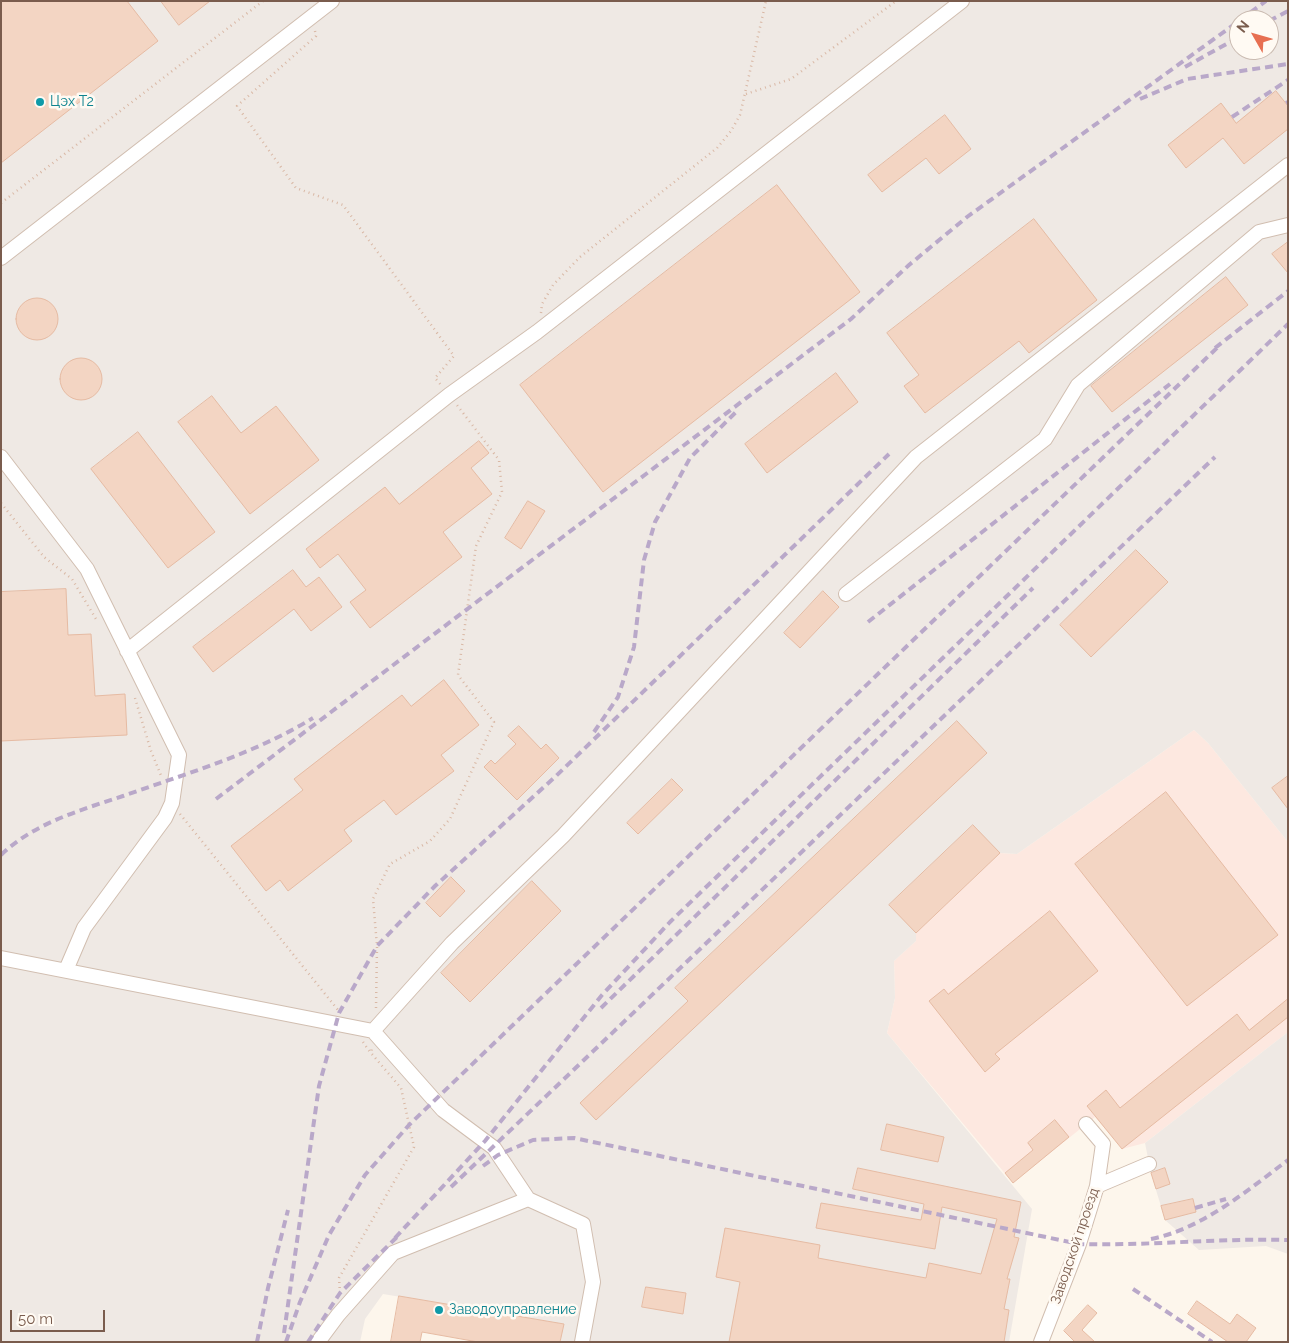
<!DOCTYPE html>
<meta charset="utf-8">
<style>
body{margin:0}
#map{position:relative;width:1289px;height:1343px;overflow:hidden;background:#fdf6ec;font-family:Raleway,sans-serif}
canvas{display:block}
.frame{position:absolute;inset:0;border:2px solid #7a5c4d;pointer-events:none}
.north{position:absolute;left:1229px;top:10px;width:50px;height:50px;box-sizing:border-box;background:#fffaf3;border:1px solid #cabbb1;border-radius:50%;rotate:308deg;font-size:14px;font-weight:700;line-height:20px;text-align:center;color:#7a5c4d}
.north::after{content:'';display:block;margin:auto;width:18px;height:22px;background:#e76f51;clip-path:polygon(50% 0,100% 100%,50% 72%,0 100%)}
.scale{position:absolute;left:10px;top:1310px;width:95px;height:22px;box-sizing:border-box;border:2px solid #7a5c4d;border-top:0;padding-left:6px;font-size:15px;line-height:18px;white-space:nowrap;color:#7a5c4d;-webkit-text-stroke:4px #fffaf3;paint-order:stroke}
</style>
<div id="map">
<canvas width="1289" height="1343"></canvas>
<div class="frame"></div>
<div class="north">N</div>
<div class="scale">50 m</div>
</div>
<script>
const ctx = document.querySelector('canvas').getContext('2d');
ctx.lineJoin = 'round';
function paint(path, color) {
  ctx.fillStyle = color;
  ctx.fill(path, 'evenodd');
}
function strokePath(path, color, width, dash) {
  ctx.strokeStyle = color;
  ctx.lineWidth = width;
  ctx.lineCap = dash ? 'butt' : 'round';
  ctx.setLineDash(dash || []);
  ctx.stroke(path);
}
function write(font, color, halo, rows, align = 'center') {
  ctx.font = font + ' Raleway,sans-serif';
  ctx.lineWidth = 5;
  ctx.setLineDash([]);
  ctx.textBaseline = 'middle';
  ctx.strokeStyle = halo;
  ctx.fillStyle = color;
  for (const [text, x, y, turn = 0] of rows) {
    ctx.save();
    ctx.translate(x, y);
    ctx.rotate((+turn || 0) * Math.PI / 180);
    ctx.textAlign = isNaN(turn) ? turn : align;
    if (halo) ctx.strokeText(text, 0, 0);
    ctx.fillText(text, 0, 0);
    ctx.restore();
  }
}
const commercial = new Path2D(`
 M1194,730L1208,743L1288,842V1032L1145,1143L1122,1149L1095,1117L1013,1183L887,1033L895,998L894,961L916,941V933L1000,853L1017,854Z`);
const industrial = new Path2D(`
 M1,1H1288V842L1208,743L1194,730L1017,854L1000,853L916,933V941L894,961L895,998L887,1033L1032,1209L1009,1342H560L563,1324L383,1294L365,1319L360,1342H1ZM1239,20H1269V50H1239Z
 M1288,1032V1254L1266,1246L1199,1250L1165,1220L1151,1173L1145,1143Z`);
const building = new Path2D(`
 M1,1H127L158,41L1,163Z
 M161,1H210L179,25Z
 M1276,91L1288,106V129L1244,164L1223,138L1186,168L1168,145L1221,103L1236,123Z
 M945,115L971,149L939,174L926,158L882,192L868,175Z
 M777,185L860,292L603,492L520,385Z
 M1034,219L1097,300L1029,353L1019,341L925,413L904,386L919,375L887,333Z
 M1288,242V273L1272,254Z
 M1226,277L1248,305L1112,412L1091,386Z
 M16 319a21 21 0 1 1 42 0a21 21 0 1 1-42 0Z
 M60 379a21 21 0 1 1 42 0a21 21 0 1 1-42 0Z
 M836,373L858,402L767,473L745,444Z
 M212,396L241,433L276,406L319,460L250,514L178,422Z
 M138,432L215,532L168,568L91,469Z
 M479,441L489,453L471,468L492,494L443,532L462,557L370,628L350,602L366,590L338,554L320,568L306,549L385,487L399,504Z
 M528,501L545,511L521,549L505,538Z
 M1136,550L1168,582L1091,657L1060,625Z
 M293,570L306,587L319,577L342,607L311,631L294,609L213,672L193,647Z
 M66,589L68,635L91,634L95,696L125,694L127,735L1,741V592Z
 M823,591L839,607L800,648L784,633Z
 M444,680L479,725L441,755L454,771L396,815L384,800L344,830L352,841L288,891L280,880L266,891L231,846L303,790L294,779L402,695L411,706Z
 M957,721L987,753L596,1120L580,1103L688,1001L675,988Z
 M519,726L541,749L546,744L559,758L517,800L484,767L491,760L495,764L516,744L508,736Z
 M1288,776V809L1272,788Z
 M672,779L683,790L638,834L627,823Z
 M1166,792L1278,935L1187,1006L1075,864Z
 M973,825L1000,853L916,933L889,905Z
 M451,877L465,891L440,917L426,903Z
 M532,881L561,911L470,1002L441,973Z
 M1050,911L1098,971L995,1054L1000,1059L985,1072L929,1001L944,989L948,994Z
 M1288,999V1017L1122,1149L1087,1106L1106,1090L1120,1108L1237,1014L1249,1030Z
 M1055,1120L1069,1137L1013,1183L1005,1173L1033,1150L1028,1143Z
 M887,1124L944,1137L938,1162L881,1150Z
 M858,1168L1021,1202L1014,1237L1019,1238L1007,1279H1010L1004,1309L1009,1310L1004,1342H729L740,1282L716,1277L725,1228L820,1245L818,1258L926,1278L929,1263L981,1274L997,1219L942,1207L935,1249L816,1228L821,1203L921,1220L924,1204L853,1189Z
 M1165,1168L1170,1184L1156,1189L1151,1173Z
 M1193,1199L1196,1212L1165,1220L1161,1206Z
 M646,1287L686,1293L683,1314L642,1307Z
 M399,1296L564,1324L560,1342H478L422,1332L420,1342H391Z
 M1197,1301L1230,1324L1237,1314L1256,1328L1246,1342H1228L1188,1314Z
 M1088,1305L1097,1313L1082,1330L1095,1342H1075L1064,1331Z`);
const path = new Path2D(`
 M315,31L316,36L237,106L296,188L343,205L454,356L435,378L441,385
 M746,94L791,79L896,1
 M1,203L263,1
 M541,313L542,304L553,285L580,257L717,148L731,131L740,115L766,1
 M1,503L44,557L72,579L96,619
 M135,698L151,751L162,778
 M180,814L338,1010
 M376,1008L377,946L373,899L390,864L430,841L450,819L494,722L458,675L476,546L502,492L499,460L457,405
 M363,1042L370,1052
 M340,1293L339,1278L414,1147L401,1088L371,1053L372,1048`);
const minor = new Path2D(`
 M1,258L332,1
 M1,457L87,569L179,755L172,803L165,818L84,928L66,970
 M846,594L1045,439L1078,385L1259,232L1288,225
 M127,651L449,395L537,332L962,1
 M1,958L373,1031L443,1110L494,1148L528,1199L583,1224L593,1282L582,1342
 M373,1031L452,943L563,836L916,457L1288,165
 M1097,1186L1149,1164
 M318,1342L338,1315L393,1253L528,1199
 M1041,1342L1079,1244L1097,1186L1103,1144L1086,1124`);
const rail = new Path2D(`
 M1240,20L1266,1
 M1269,21L1288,11
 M1185,67L1239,37
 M1140,99L1187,79L1288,64
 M1286,103L1288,102
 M1232,117L1288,80
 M1215,348L1288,291
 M868,622L1170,384
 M594,732L618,697L634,647L644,560L655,522L690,458L736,412
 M216,799L851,319L909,265L967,217L1239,21
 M1,855C34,823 81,810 123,796C188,773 254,754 313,718
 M601,1008L1033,588
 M483,1166L498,1155L533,1140L574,1138L1079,1244C1148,1246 1218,1238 1288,1240
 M451,1187L1215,457
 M1195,1208L1226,1199
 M395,1238L485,1141L602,995L670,922L1288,324
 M1151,1239C1202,1229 1248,1190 1288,1160
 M1133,1289L1212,1342
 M284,1333L319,1086L339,1013L377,946L435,886L555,777L889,454
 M257,1342L268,1288L288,1210
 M286,1342L300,1302L329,1235L365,1175L409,1125L1220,345
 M308,1342L340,1293L400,1234`);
const markers = [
 [40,102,5,"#0f9aa8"],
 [439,1310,5,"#0f9aa8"]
];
const cultureNames = [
 ["Цэх Т2",50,102],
 ["Заводоуправление",449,1310]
];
const streetNames = [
 ["Заводской проезд",1075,1246,-71]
];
paint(commercial, '#fde8e0');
paint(industrial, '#efe9e4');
paint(building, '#f3d5c3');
strokePath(building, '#e6bba3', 1);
strokePath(minor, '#d1beb0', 16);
strokePath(path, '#d9b8a5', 2.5, [1, 4]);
strokePath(minor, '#fff', 14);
strokePath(rail, '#b9a8c9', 4, [8, 5]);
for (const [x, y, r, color] of markers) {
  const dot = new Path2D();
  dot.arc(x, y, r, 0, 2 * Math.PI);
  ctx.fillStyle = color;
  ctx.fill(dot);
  strokePath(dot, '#fffaf3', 2);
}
write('14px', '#0d838f', '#fffaf3', cultureNames, 'left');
write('14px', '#7a5c4d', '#fffaf3', streetNames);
</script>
